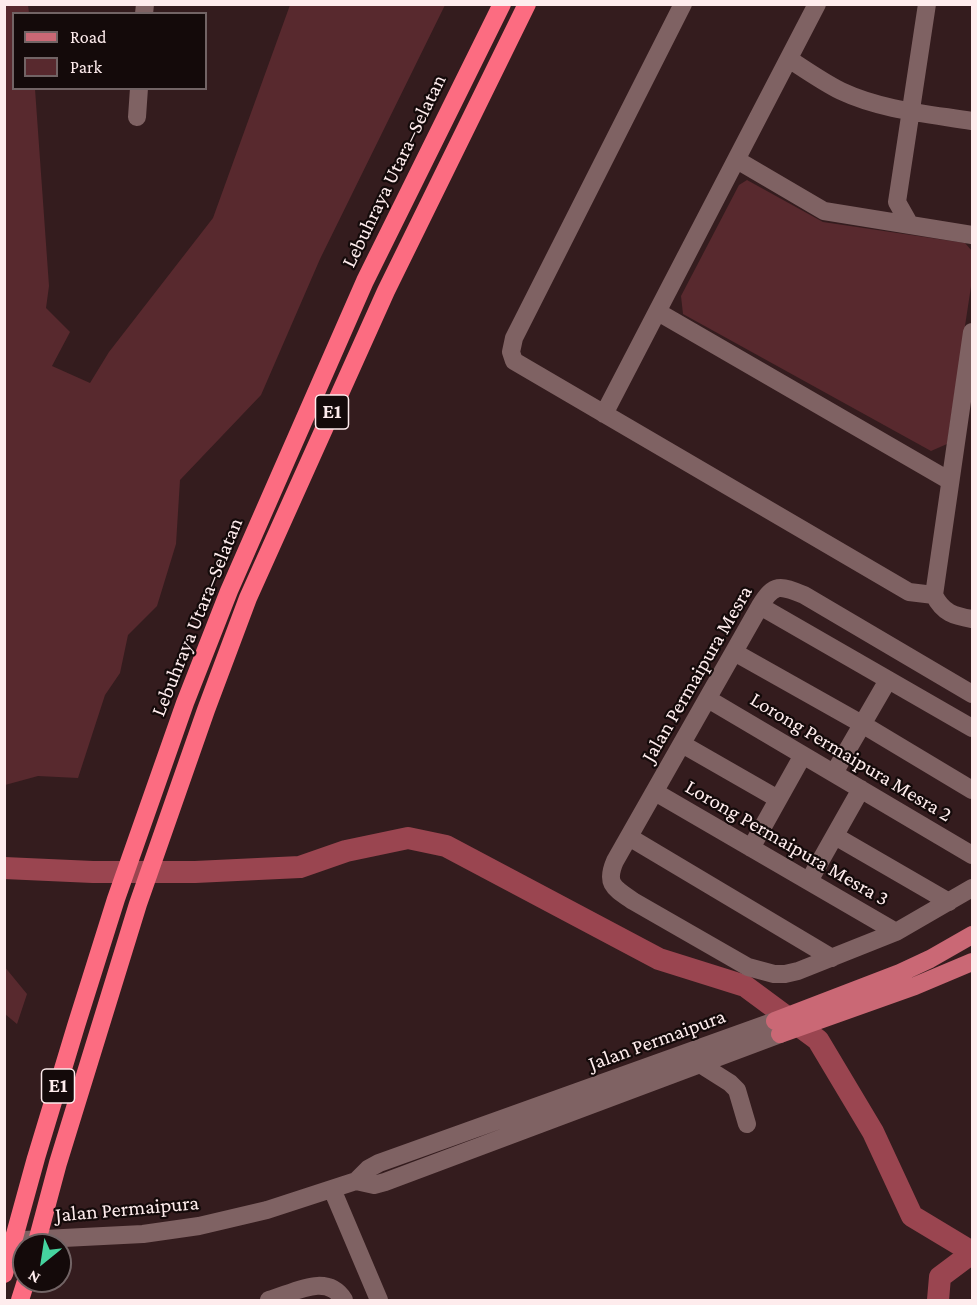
<!DOCTYPE html>
<meta charset="utf-8">
<style>
body{margin:0}
#map{position:relative;width:977px;height:1305px;overflow:hidden;background:#341c1e;font-family:"Crimson Pro",serif}
canvas{display:block}
.frame{position:absolute;inset:0;border:6px solid #feeced;pointer-events:none}
.legend{position:absolute;left:12px;top:12px;width:195px;height:78px;box-sizing:border-box;background:#140a0a;border:2px solid #726465;margin:0;padding:8px 10px;list-style:none;font-size:18px;color:#feeced}
.legend li{display:flex;align-items:center;gap:12px;height:30px}
.legend b{width:30px;border:2px solid #726465}
.north{position:absolute;left:12px;top:1233px;width:60px;height:60px;box-sizing:border-box;background:#140a0a;border:2px solid #726465;border-radius:50%;rotate:210deg;font-size:16px;font-weight:700;line-height:24px;text-align:center;color:#feeced}
.north::after{content:'';display:block;margin:auto;width:21px;height:27px;background:#45d49f;clip-path:polygon(50% 0,100% 100%,50% 72%,0 100%)}
</style>
<div id="map">
<canvas width="977" height="1305"></canvas>
<div class="frame"></div>
<ul class="legend">
<li><b style="height:8px;background:#ca6875"></b>Road</li>
<li><b style="height:16px;background:#58292e"></b>Park</li>
</ul>
<div class="north">N</div>
</div>
<script>
const ctx = document.querySelector('canvas').getContext('2d');
ctx.lineJoin = 'round';
function paint(path, color) {
  ctx.fillStyle = color;
  ctx.fill(path, 'evenodd');
}
function strokePath(path, color, width, dash) {
  ctx.strokeStyle = color;
  ctx.lineWidth = width;
  ctx.lineCap = dash ? 'butt' : 'round';
  ctx.setLineDash(dash || []);
  ctx.stroke(path);
}
function write(font, color, halo, rows, align = 'center') {
  ctx.font = font + ' "Crimson Pro",serif';
  ctx.lineWidth = 4.5;
  ctx.setLineDash([]);
  ctx.textBaseline = 'middle';
  ctx.strokeStyle = halo;
  ctx.fillStyle = color;
  for (const [text, x, y, turn = 0] of rows) {
    ctx.save();
    ctx.translate(x, y);
    ctx.rotate((+turn || 0) * Math.PI / 180);
    ctx.textAlign = isNaN(turn) ? turn : align;
    if (halo) ctx.strokeText(text, 0, 0);
    ctx.fillText(text, 0, 0);
    ctx.restore();
  }
}
const green = new Path2D(`
 M5,4L28,5L29,13L14,14V88L35,89L49,286L46,308L70,332L52,366L90,383L109,352L213,218L290,5H445L320,259L261,395L180,480L176,544L157,606L128,635L120,673L105,695L78,778L38,776L5,785Z
 M747,180L823,222L965,243L972,251V280L947,444L931,451L683,314L681,296L739,185Z
 M4,966L27,994L17,1024L5,1014Z`);
const river = new Path2D(`
 M4,868L93,872H195L300,867L346,851L408,838L446,846L659,959L745,986L818,1040L873,1132L912,1216L972,1252
 M938,1300L940,1277L972,1253`);
const minor = new Path2D(`
 M683,4L514,338L511,352L514,361L909,592L934,595
 M144,14L145,4
 M789,59C806,70 823,82 841,91C881,110 929,114 972,121
 M137,117L139,88
 M737,160L824,211L972,235
 M910,225L897,202L927,4
 M658,312L950,481
 M972,332L934,595C943,613 954,616 972,619
 M604,414L817,4
 M760,606L972,728
 M734,652L862,724L972,790
 M972,694L804,595C780,585 774,583 760,606L615,861C605,884 614,888 633,901L748,967L774,974H785L798,971L896,932L972,888
 M708,699L972,855
 M682,744L778,799
 M834,773L888,680
 M655,792L896,932
 M835,836L949,902
 M629,837L832,958
 M751,848L803,755
 M809,881L861,789
 M700,1064L730,1083L737,1090L747,1124
 M356,1181L374,1185L385,1182L780,1034
 M332,1189L379,1300
 M4,1241L143,1234L199,1226L267,1210L356,1181L368,1169L379,1163L775,1021
 M269,1300C294,1293 327,1272 344,1300`);
const major = new Path2D(`
 M775,1021L900,973L930,959L972,935
 M780,1034L915,986L972,962`);
const highway = new Path2D(`
 M36,1245L58,1163L138,904L206,710L248,598L386,291L527,4
 M4,1274L36,1158L76,1026L116,899L185,703L229,591L365,281L502,4
 M20,1300L26,1281`);
const shields = [
 [332,412,33],
 [58,1086,33]
];
const shieldNames = [
 ["E1",332,412],
 ["E1",58,1086]
];
const streetNames = [
 ["Lebuhraya Utara–Selatan",394,171,-64],
 ["Lebuhraya Utara–Selatan",197,617,-68],
 ["Jalan Permaipura Mesra",697,674,-60],
 ["Lorong Permaipura Mesra 2",851,757,31],
 ["Lorong Permaipura Mesra 3",787,843,30],
 ["Jalan Permaipura",657,1040,-20],
 ["Jalan Permaipura",127,1209,-5]
];
paint(green, '#58292e');
strokePath(river, '#9a4550', 22);
strokePath(minor, '#7f6263', 18);
strokePath(major, '#ca6875', 18);
strokePath(highway, '#fc6c81', 18);
for (const [x, y, w] of shields) {
  const box = new Path2D();
  box.roundRect(x - w / 2, y - 17, w, 34, 4.5);
  ctx.fillStyle = '#140a0a';
  ctx.fill(box);
  strokePath(box, '#feeced', 1.5);
}
write('bold 20px', '#feeced', null, shieldNames);
write('21px', '#feeced', '#140a0a', streetNames);
</script>
